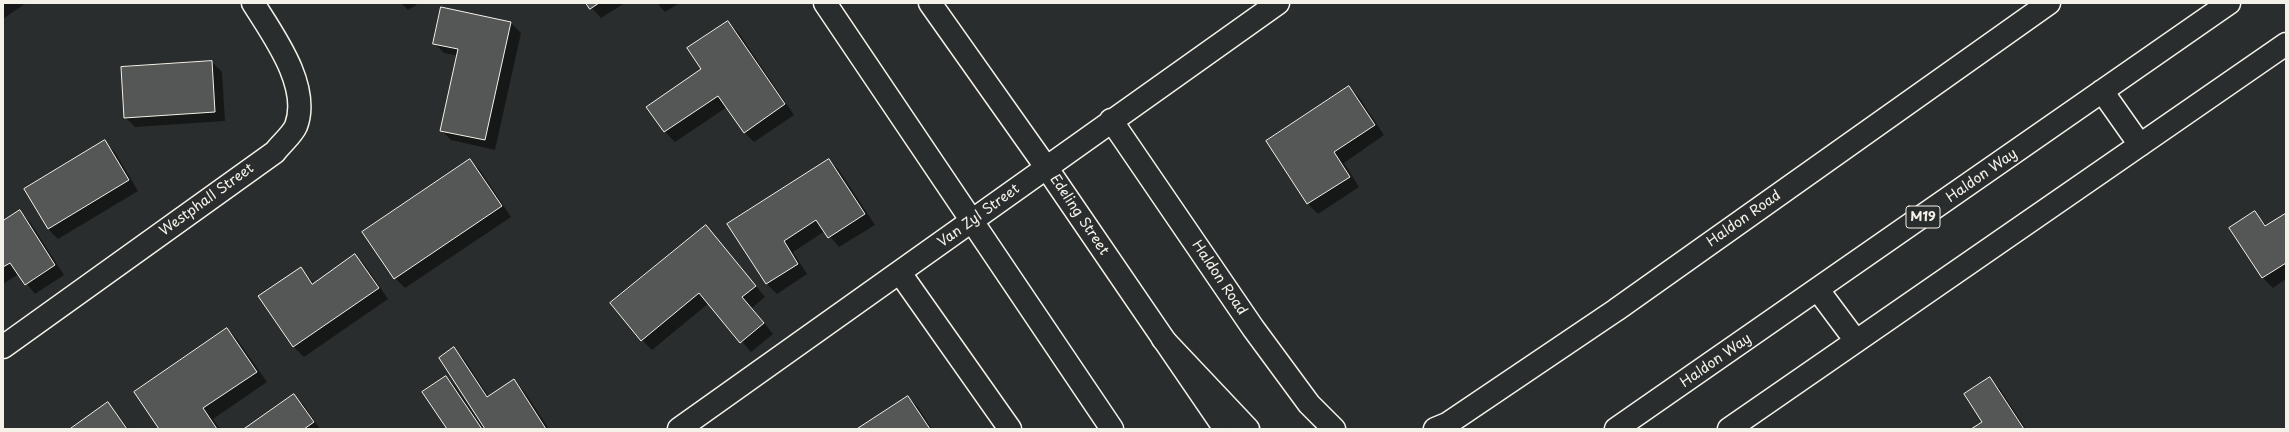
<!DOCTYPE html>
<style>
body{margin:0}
#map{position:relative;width:2289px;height:432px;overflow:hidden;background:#2a2d2e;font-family:"Playpen Sans",sans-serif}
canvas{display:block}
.frame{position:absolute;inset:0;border:4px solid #f4f1e8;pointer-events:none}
</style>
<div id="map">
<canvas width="2289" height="432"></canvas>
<div class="frame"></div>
</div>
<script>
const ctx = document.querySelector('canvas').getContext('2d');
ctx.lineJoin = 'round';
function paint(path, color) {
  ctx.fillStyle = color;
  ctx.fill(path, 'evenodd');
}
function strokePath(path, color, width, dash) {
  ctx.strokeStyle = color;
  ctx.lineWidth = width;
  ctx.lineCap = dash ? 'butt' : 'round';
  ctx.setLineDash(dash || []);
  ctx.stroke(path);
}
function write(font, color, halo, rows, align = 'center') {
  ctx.font = font + ' "Playpen Sans",sans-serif';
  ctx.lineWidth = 3;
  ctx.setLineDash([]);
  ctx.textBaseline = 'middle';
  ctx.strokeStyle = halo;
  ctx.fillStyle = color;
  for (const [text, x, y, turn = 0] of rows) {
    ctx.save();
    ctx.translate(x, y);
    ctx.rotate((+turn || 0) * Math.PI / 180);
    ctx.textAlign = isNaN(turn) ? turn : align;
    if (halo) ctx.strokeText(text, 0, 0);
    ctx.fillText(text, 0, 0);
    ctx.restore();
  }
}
const shadow = new Path2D(`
 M3,3H26L3,19Z
 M401,3H419L408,10Z
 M587,3H625L601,18Z
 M657,3H679L665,12Z
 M728,22L738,32L794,115L754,142L744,132L727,107L675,142L665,132L703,69Z
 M511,23L521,33L495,150L451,140L441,130L458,56L444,53L434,43Z
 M212,62L222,72L225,121L135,127L125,117Z
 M1349,87L1359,97L1384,135L1344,163L1359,187L1318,214L1308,204Z
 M105,142L115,152L138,191L58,239L48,229Z
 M469,160L480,170L511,217L405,288L395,278L364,232Z
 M829,160L839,170L875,225L839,247L825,231L793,252L807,274L777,294L767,284L729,224Z
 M20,212L30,222L64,275L35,294L19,274L3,284V222Z
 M2255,212L2267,226L2286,214V279L2273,288L2263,278L2230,228Z
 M706,226L765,297L752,308L773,334L751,352L709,303L652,350L642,340Z
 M355,255L365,265L388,299L304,357L294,347L260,297L301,269L314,283Z
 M227,329L237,339L267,382L213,419L220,429H160Z
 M454,348L464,359L489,397L514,381L524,391L549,429H448L446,377L456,387L480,423L482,422Z
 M1990,379L2000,389L2026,429H1973L1984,422Z
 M294,395L304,405L320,429H245Z
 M908,397L918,407L932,429H859Z
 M108,403L129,429H71Z`);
const building = new Path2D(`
 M586,3H599L590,9Z
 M441,7L511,22L485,140L440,131L458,49L433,44Z
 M728,21L785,104L744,133L718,96L664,132L646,107L701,69L687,48Z
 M212,61L215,112L124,118L121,67Z
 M1349,86L1375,125L1334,152L1350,177L1307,204L1266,141Z
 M105,140L129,180L48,229L24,189Z
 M470,159L502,206L394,279L362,232Z
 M829,159L865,214L828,238L816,220L784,241L798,264L766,284L727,224Z
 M20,210L55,265L25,285L10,263L3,267V221Z
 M2255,211L2265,226L2286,213V263L2262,278L2229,228Z
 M706,225L756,286L742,297L764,323L740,343L699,293L641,341L610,303Z
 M355,254L379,288L293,347L258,296L301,267L312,284Z
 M227,328L257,372L203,408L217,429H159L134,392Z
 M454,347L487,397L514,379L546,429H485L439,358Z
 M446,376L482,429H447L422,392Z
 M1990,377L2024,429H1971L1982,422L1964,394Z
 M294,394L314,422L304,429H244Z
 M908,396L930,429H857Z
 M108,402L127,429H70Z`);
const street = new Path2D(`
 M1111,120L1253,328L1309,404L1334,429
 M900,273L1010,429
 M3,347L275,152C281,144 292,135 296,126C311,86 273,35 253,3
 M679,429L1278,3
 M1435,429L1447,424L1616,310L2049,3`);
const secondary = new Path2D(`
 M825,3L1112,429
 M930,3L1046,167L1225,429`);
const highway = new Path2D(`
 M2102,91L2140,145
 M1818,290L1856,341
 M1163,339L1248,429
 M1616,429L2229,3
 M1729,429L2286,44`);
const shields = [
 [1923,217,34]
];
const shieldNames = [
 ["M19",1923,217]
];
const streetNames = [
 ["Haldon Way",1982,176,-35],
 ["Westphall Street",207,200,-36],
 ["Edeling Street",1079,215,56],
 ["Van Zyl Street",979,216,-36],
 ["Haldon Road",1744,219,-35],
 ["Haldon Road",1219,278,56],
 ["Haldon Way",1716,361,-35]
];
paint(shadow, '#0007');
paint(building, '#555756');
strokePath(building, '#f4f1e8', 1);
strokePath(street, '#f4f1e8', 25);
strokePath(secondary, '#f4f1e8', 25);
strokePath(highway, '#f4f1e8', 25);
strokePath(street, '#2a2d2e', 22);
strokePath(secondary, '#2a2d2e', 22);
strokePath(highway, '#2a2d2e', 22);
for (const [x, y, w] of shields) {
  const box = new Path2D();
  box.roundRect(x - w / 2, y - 11, w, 22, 3);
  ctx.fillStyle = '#2a2d2e';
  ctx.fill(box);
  strokePath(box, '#f4f1e8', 1);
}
write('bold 13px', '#f4f1e8', null, shieldNames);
write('14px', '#f4f1e8', '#2a2d2e', streetNames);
</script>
